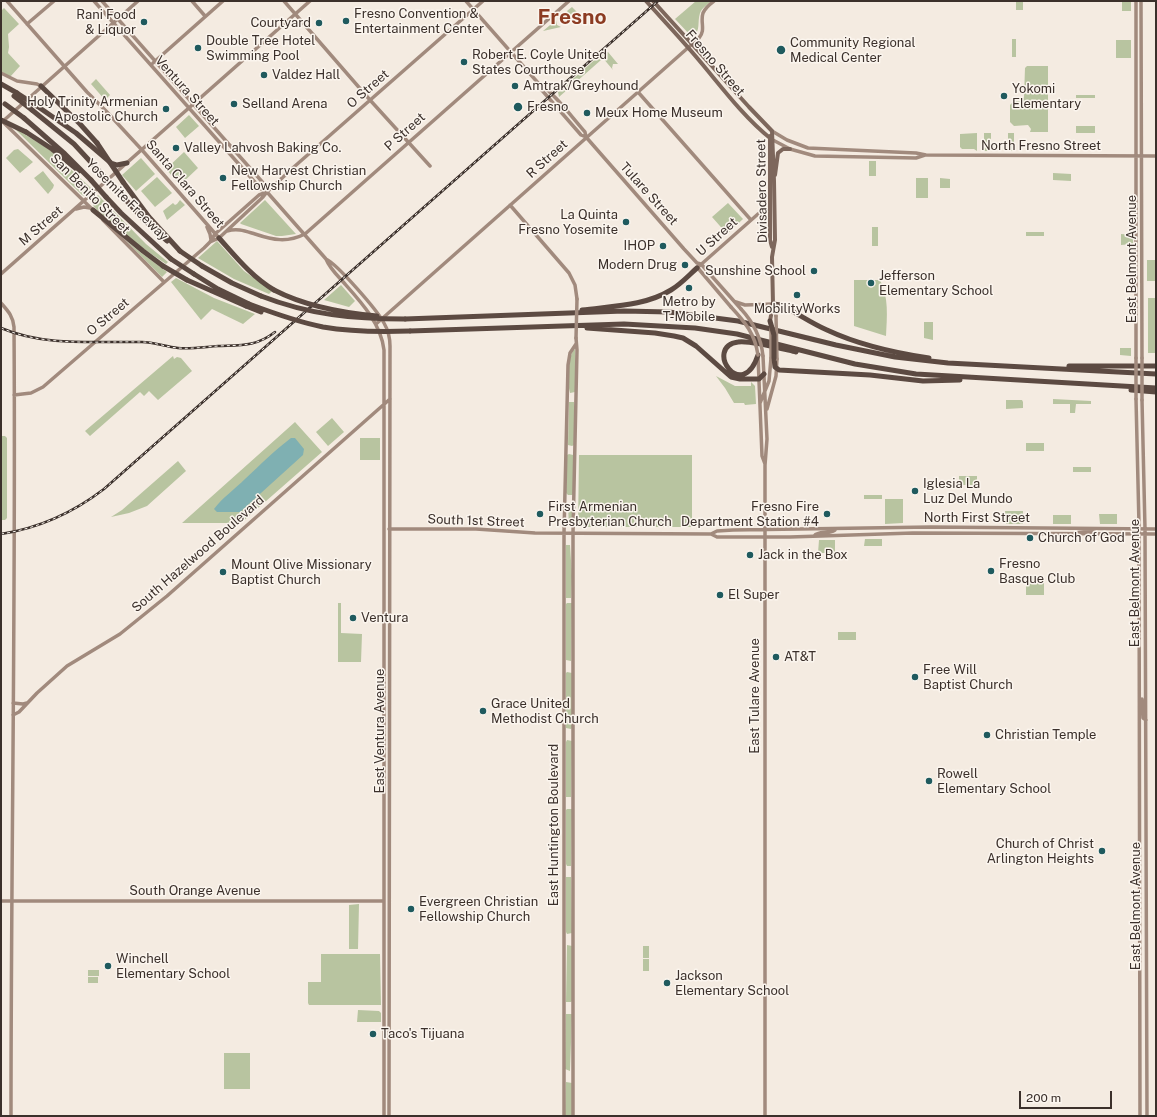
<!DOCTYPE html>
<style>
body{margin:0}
#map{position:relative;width:1157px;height:1117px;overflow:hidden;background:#f4ebe1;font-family:"Public Sans",sans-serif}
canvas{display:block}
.frame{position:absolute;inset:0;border:2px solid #3b302b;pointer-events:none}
.scale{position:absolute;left:1019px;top:1091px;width:93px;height:18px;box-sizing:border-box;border:2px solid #3b302b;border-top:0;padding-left:5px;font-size:12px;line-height:14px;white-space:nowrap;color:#3b302b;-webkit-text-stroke:3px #fbf5ee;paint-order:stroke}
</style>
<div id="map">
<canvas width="1157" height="1117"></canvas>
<div class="frame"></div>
<div class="scale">200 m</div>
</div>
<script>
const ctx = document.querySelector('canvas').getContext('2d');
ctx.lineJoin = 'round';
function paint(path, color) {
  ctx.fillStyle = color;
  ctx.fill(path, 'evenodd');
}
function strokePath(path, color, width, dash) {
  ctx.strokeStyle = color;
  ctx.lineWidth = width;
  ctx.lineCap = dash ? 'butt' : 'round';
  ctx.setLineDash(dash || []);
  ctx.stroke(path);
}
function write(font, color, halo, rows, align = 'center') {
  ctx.font = font + ' "Public Sans",sans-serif';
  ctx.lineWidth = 3;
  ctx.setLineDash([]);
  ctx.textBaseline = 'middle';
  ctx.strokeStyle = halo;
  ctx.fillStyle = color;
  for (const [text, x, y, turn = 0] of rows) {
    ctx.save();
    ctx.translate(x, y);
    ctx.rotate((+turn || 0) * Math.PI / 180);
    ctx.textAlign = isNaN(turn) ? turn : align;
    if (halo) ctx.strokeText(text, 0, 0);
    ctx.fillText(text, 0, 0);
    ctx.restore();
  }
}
const green = new Path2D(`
 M696,1H711C707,5 702,8 700,13C697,23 701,30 693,37L691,36L675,19Z
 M1016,1H1023V10H1016Z
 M1122,1H1131V11H1122Z
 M572,7L577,12V18L571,17L567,11Z
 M4,8L19,24L8,34L9,47L8,53L20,66L10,77L1,71V11Z
 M566,12L571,17L570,24C565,23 563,21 561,17Z
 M556,20L557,25L561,27L543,31Z
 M1012,39H1016V57H1012Z
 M1116,40H1131V58H1116Z
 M605,52H608L618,64H613L612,68L613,70L602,57V54Z
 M598,57L601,60L559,97L558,92Z
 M1027,66H1048V132H1030L1031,129L1028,125L1014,126L1010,122V105L1014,101H1020L1024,97L1025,68Z
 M96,79L110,95L105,100L91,84Z
 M1076,95H1095V98H1076Z
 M189,115L199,126L185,138L176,127Z
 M1076,126H1095V133H1076Z
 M13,127L50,150L91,188L84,196L82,195Z
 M977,133V151L974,149H962L960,147V134Z
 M984,133H991V151H984Z
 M1008,133H1014V151H1008Z
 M18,149L33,162L20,173L6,158L14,150Z
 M184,152L198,168L180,185L166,169Z
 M141,158L155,174L136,191L122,175Z
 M869,161H876V176H869Z
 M43,171L54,185L53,188L48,194L34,178Z
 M1053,173L1071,174V181L1053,180Z
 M157,177L172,193L155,207L141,191Z
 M916,178H928V198H916Z
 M940,178L950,179V188H940Z
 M98,195L146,244L168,262L166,264L135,243L94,207L92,202Z
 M180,200L185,205L167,220L163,211L173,203L175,205L177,204Z
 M265,200L296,234L282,236H276L241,224L240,223Z
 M728,203L743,219L727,234L712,217Z
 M872,227H878V246H872Z
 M1026,232H1044V236H1026Z
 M1121,234L1133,235V244L1121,245Z
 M123,238L140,252L167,272L162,277Z
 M217,241L244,271L272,291L269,294L234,279L198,258Z
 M1147,260H1156V281H1147Z
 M176,278L214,298L255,314L243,324L212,309L201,320L171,282Z
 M854,280H880C889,297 887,317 886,336L854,326Z
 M341,285L355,301L349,307L324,300Z
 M1148,298H1156V353H1148Z
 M924,322H933V340L924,338Z
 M1120,348H1131V356L1120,355Z
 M574,349L575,350V392L570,393C567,381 567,361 574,349Z
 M173,356L174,359L177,357L181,358L192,371L158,400L149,391L144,396L140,392L90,436L85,431Z
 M716,376L735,386H751V382L755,386L756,404L745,405L744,403H734L725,388Z
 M1053,399L1091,401V404H1076L1075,413H1070V404H1053Z
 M1006,400H1022L1023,402V408L1006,409Z
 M569,402H574V445L572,446L568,445Z
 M332,418L344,432L328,446L316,432Z
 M295,422L322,452L241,523H182Z
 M1,436H5L7,438V518L5,520H1Z
 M360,438H380V460H360Z
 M1026,443H1044V451H1026Z
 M569,454L573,455V494L572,495H568L566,493L567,455Z
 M579,455H692V527H578Z
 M178,461L186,471L147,506L129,513L111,517L122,510Z
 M1073,467H1091V472H1073Z
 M959,476H977V485H959Z
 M864,495H882V499H864Z
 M885,499H903V523L885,524Z
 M570,504H572V527H569L568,505Z
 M1005,511H1023V524H1006Z
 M1099,514H1117V524H1100Z
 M1053,515H1071V524H1053Z
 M865,539H882V546H864Z
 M819,540H835V553H818Z
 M566,545H570L572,576L571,598H566Z
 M1026,576H1044V595H1026Z
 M338,603H341V633L362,634L361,662H338Z
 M567,603H572L571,661L566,660V604Z
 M838,632H856V640H838Z
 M567,672L572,673V728L571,729L566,728V673Z
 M567,740L572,741L571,797H566V742Z
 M567,809H572L571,866H567L566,864V810Z
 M566,877H571L572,933L567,934L566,932Z
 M359,904L358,949H349V905Z
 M567,945L572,946V1001L571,1002H566Z
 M643,946H649V958H643Z
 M321,954H380L381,1005H309L308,1003V982H321Z
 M643,959H649V971H643Z
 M88,970H99V976H88Z
 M88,977H98V983H88Z
 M358,1010L379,1011L381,1013V1022H357Z
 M566,1014H572L570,1071L565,1069Z
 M224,1053H250V1089H224Z
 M566,1082L572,1083V1116H565Z`);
const water = new Path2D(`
 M291,438H295L304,449L303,455L240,512H217L214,509C222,498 235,489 245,479C260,465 275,450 291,438Z`);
const secondary = new Path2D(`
 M7,1L87,92L106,111L142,150L219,238
 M94,1L261,189L267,192L326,259C338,265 377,310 384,323C388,330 390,338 390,346L389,1116
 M102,1L265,185L267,192
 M192,1L205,16
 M284,1L370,100L430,166
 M466,1L539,84C551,89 575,121 585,132L586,137
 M1136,1V358
 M1141,1L1142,358
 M27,24L54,1
 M153,63L223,1
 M1,73L17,81L37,84L41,86
 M539,84L540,88L581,135L586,137L684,249L697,263L701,264L741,309
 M638,92L751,220
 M2,122L138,1
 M4,123L94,211
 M772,131L787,140L808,148L916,153L926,155L1156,156
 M771,139L790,149L815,156L916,158L925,155
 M510,205L569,273L575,285L577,299
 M76,209L84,207L90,208
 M103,220L164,282
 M207,227L210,234L211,240
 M227,231C238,228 245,231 255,234C273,240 287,243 305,234L569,1
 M210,242L215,234L259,195L267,192
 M326,259C330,269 338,276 345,284C362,303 381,324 384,350V1116
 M697,267L731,307
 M697,268L758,214L763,211H770
 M1,274L310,1
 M736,302L745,305L773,304L776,316
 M1,303C8,311 13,316 14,327C16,590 11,853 11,1116
 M376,324L699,38C706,30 700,22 703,13C705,8 710,4 714,1
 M758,356L762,456L765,464
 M763,356L767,439L765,465V1116
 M14,395L31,393L43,387L204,248L210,242L219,238L263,197L267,192L295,166L483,1
 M1136,399L1139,525L1140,1116
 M1142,400L1145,529L1147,1116
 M760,403L769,381L771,358
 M767,409L776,376L777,359
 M389,529H476L535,533L711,534L717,531L733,530L931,527L1156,529
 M1075,533C1081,531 1091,533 1095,529
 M711,534L717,537H790L913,533L1156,534
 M814,536C819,530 828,535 835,530
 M1142,699L1143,718L1146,720
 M13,703L23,704L27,703
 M13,715L19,712L37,693L67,666L120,634L167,596L390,399
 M1,901H384
 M564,1116V533L568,365L570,353L576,344
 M573,1116V533L577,350L576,338`);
const primary = new Path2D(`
 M646,1C665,22 685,43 703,65C723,89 745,118 770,138
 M653,1L749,107L772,131
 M770,136V240L772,247
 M775,175L778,153L783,149H790
 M770,321L773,304L772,257L775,240L774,181L772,131`);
const highway = new Path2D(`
 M1,84L17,93
 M41,86L80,124L97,143
 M37,106L76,133L111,163L117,165L127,163
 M32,110L74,144L99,171
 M24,118L65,154L91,180
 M26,132L52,149L79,171
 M123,182L149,217L180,251
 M116,189L145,221L167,241
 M106,197L121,213L171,259
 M93,210L143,251L163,266
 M219,238C236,257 252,277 274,290
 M202,266L232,283L261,296
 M194,274L218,289L249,304
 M187,280L246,306
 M773,304L781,305C797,313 811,323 827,330C859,345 895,353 929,358
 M582,310C612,306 645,306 671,290C681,284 689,275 697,268
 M405,319L624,311L669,312L738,321L836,345L895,357L948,363L1156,374
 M587,328L655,333L674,336L683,338L696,346L731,377L740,379H759L764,374
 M410,331L624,324L695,328L737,334L855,364L916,374L1156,388
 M758,355C742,404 703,347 738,342C750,340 783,349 796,352
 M774,358L775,367L779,370L870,375L923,381L960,380
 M1069,366H1156
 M1131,390L1156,392`);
const rail = new Path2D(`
 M1,328C46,347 95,341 142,342C154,342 166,347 178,348C192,349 204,347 218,346C240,345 256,347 275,332
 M1,534C40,528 74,512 104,489L658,1`);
const secondaryBridge = new Path2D(`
 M731,307C745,322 755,334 758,355
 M741,309C754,323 761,337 763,356
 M776,316L777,359
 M771,328V358
 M576,338L577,299
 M1136,358V399
 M1142,358V400`);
const highwayBridge = new Path2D(`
 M17,93L37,106
 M14,96L32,110
 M5,104L24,118
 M1,120L26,132
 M97,143L123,182
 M99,171L116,189
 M91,180L106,197
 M180,251L202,266
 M171,259L194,274
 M163,266L187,280
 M274,290C305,306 343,313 377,316
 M261,296C310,315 353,319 405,319
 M249,304C273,313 298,322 323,327C352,332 381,332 410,331
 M246,306L261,312
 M770,321L774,335V358`);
const markers = [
 [346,21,4,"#1f5a5e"],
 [144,22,4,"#1f5a5e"],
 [319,23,4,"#1f5a5e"],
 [198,48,4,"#1f5a5e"],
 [781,50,5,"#1f5a5e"],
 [464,62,4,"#1f5a5e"],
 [264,75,4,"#1f5a5e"],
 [515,86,4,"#1f5a5e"],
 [1004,96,4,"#1f5a5e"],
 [234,104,4,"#1f5a5e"],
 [518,107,5,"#1f5a5e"],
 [166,109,4,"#1f5a5e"],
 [587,113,4,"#1f5a5e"],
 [176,148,4,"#1f5a5e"],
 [223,178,4,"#1f5a5e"],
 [626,222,4,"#1f5a5e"],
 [663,246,4,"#1f5a5e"],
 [685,265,4,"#1f5a5e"],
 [814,271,4,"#1f5a5e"],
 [871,283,4,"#1f5a5e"],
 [689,288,4,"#1f5a5e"],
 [797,295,4,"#1f5a5e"],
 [915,491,4,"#1f5a5e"],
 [540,514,4,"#1f5a5e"],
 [827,514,4,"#1f5a5e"],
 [1030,538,4,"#1f5a5e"],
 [750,555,4,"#1f5a5e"],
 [991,571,4,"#1f5a5e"],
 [223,572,4,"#1f5a5e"],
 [720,595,4,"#1f5a5e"],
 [353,618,4,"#1f5a5e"],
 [776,657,4,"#1f5a5e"],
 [915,677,4,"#1f5a5e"],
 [483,711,4,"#1f5a5e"],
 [987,735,4,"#1f5a5e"],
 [929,781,4,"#1f5a5e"],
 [1102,851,4,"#1f5a5e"],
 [411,909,4,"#1f5a5e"],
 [108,966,4,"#1f5a5e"],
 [667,983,4,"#1f5a5e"],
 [373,1034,4,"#1f5a5e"]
];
const poiNames = [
 ["Fresno Convention &",354,14],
 ["Entertainment Center",354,29],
 ["Rani Food",136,15,"right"],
 ["& Liquor",136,30,"right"],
 ["Courtyard",311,23,"right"],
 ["Double Tree Hotel",206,41],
 ["Swimming Pool",206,56],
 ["Community Regional",790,43],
 ["Medical Center",790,58],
 ["Robert E. Coyle United",472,55],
 ["States Courthouse",472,70],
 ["Valdez Hall",272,75],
 ["Amtrak/Greyhound",523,86],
 ["Yokomi",1012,89],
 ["Elementary",1012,104],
 ["Holy Trinity Armenian",158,102,"right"],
 ["Apostolic Church",158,117,"right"],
 ["Selland Arena",242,104],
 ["Fresno",527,107],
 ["Meux Home Museum",595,113],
 ["Valley Lahvosh Baking Co.",184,148],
 ["New Harvest Christian",231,171],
 ["Fellowship Church",231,186],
 ["La Quinta",618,215,"right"],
 ["Fresno Yosemite",618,230,"right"],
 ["IHOP",655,246,"right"],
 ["Modern Drug",677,265,"right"],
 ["Sunshine School",806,271,"right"],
 ["Jefferson",879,276],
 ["Elementary School",879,291],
 ["Metro by",689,302,"center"],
 ["T-Mobile",689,317,"center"],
 ["MobilityWorks",797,309,"center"],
 ["Iglesia La",923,484],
 ["Luz Del Mundo",923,499],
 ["First Armenian",548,507],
 ["Presbyterian Church",548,522],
 ["Fresno Fire",819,507,"right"],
 ["Department Station #4",819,522,"right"],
 ["Church of God",1038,538],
 ["Jack in the Box",758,555],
 ["Fresno",999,564],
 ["Basque Club",999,579],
 ["Mount Olive Missionary",231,565],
 ["Baptist Church",231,580],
 ["El Super",728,595],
 ["Ventura",361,618],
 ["AT&T",784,657],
 ["Free Will",923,670],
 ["Baptist Church",923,685],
 ["Grace United",491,704],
 ["Methodist Church",491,719],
 ["Christian Temple",995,735],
 ["Rowell",937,774],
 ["Elementary School",937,789],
 ["Church of Christ",1094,844,"right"],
 ["Arlington Heights",1094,859,"right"],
 ["Evergreen Christian",419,902],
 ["Fellowship Church",419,917],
 ["Winchell",116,959],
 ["Elementary School",116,974],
 ["Jackson",675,976],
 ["Elementary School",675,991],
 ["Taco's Tijuana",381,1034]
];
const streetNames = [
 ["Fresno Street",715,63,49],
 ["O Street",368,89,-41],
 ["Ventura Street",187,91,48],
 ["P Street",405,132,-42],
 ["North Fresno Street",1041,146],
 ["R Street",547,159,-42],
 ["Santa Clara Street",185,184,49],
 ["Divisadero Street",762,191,-91],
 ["San Benito Street",90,194,45],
 ["Tulare Street",649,194,48],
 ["Yosemite Freeway",127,200,45],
 ["M Street",41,226,-41],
 ["U Street",717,237,-42],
 ["East Belmont Avenue",1132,259,-90],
 ["O Street",108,317,-40],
 ["North First Street",977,518],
 ["South 1st Street",476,521,2],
 ["South Hazelwood Boulevard",198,554,-41],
 ["East Belmont Avenue",1135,583,-90],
 ["East Tulare Avenue",755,696,-90],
 ["East Ventura Avenue",380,731,-90],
 ["East Huntington Boulevard",554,825,-90],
 ["South Orange Avenue",195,891],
 ["East Belmont Avenue",1136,906,-90]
];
const townNames = [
 ["Fresno",572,18]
];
paint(green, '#b8c4a0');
paint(water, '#7fb0b2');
strokePath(secondary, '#a18a7d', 3.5);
strokePath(primary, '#7d675c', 4);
strokePath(highway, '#5c4a42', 5);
strokePath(rail, '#3b302b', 2.5);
strokePath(rail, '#fbf5ee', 1, [3]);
strokePath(secondaryBridge, '#a18a7d', 3.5);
strokePath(highwayBridge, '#5c4a42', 5);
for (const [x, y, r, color] of markers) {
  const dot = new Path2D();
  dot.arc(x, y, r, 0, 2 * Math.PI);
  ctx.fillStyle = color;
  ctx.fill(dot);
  strokePath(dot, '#fbf5ee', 1.5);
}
write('13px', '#3b302b', '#fbf5ee', poiNames, 'left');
write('13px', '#3b302b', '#fbf5ee', streetNames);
write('bold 21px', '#8c3b22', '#fbf5ee', townNames);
</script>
